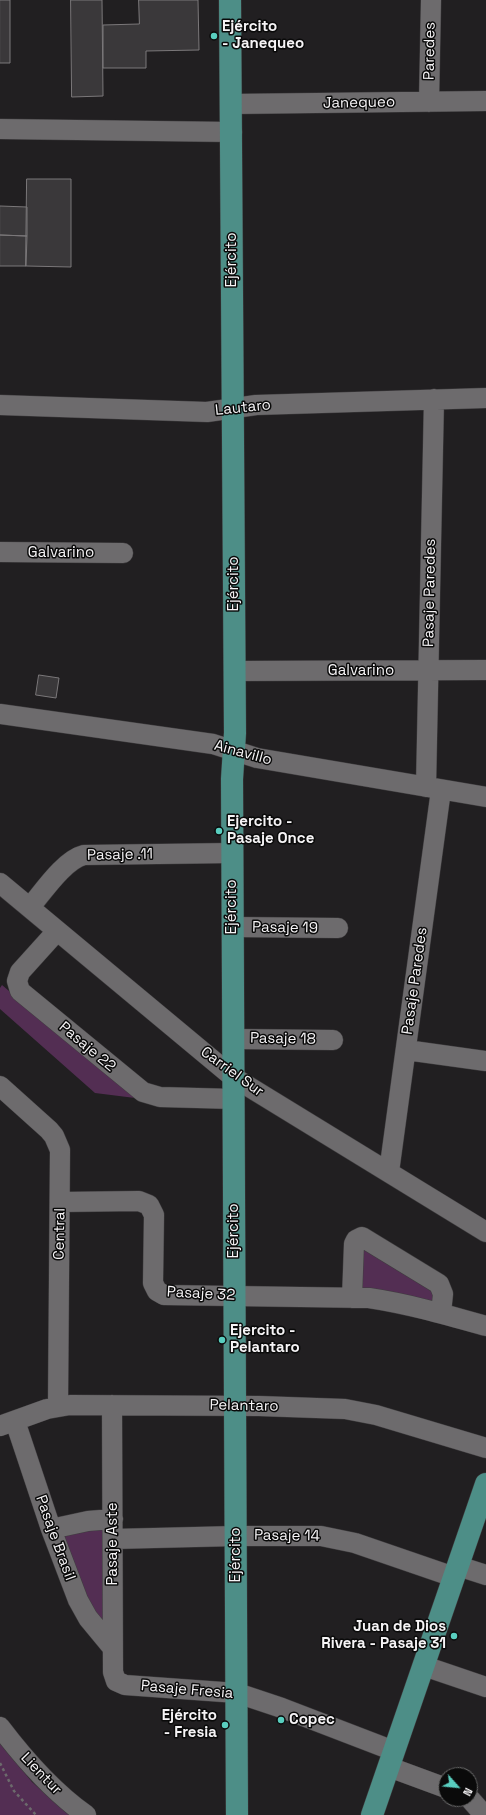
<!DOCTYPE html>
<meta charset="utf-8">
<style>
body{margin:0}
#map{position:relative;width:486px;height:1815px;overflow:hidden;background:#211f21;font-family:"Space Grotesk",sans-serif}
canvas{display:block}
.north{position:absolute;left:438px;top:1767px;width:40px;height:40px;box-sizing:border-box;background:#0a0a0a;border:1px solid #686868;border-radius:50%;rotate:117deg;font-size:11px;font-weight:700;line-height:16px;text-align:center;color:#f6f4f6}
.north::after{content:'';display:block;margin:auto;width:14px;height:18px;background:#59cebf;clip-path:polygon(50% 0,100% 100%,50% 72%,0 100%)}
</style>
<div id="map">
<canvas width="486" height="1815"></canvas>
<div class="north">N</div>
</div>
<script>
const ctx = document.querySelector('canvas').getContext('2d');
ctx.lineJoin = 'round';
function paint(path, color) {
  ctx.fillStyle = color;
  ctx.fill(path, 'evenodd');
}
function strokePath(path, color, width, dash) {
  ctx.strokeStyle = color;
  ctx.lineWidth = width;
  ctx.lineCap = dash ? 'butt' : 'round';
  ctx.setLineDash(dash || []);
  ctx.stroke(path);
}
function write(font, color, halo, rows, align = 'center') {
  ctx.font = font + ' "Space Grotesk",sans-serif';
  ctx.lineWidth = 3;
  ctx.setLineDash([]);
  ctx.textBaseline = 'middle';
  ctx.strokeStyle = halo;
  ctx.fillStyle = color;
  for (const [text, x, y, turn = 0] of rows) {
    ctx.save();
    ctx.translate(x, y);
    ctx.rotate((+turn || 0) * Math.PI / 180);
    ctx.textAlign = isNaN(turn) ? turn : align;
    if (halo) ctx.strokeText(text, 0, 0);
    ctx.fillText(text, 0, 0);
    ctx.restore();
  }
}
const green = new Path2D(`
 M2,985L135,1098L95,1093L0,1009V988Z
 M364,1243L433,1285L436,1303L359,1292Z
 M101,1525L108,1531V1628L94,1617L62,1539L68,1534Z
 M0,1743L32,1782L69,1815H0Z`);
const building = new Path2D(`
 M0,0H10V63H0Z
 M71,0H102L103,96L72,97Z
 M139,0H198L199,50L146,51V68H103V25L139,24Z
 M27,179H71V267L26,266Z
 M0,206L27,207V236L0,235Z
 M0,235L27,236L26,266H0Z
 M39,675L59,678L56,698L36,695Z`);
const path = new Path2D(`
 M0,1763L14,1791L36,1815`);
const minor = new Path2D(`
 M429,102L431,0
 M231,104L486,101
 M0,129L232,132
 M0,405L207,412L256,405L486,398
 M0,552L123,553
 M235,671L486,670
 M0,714L213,744L257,758L486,797
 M426,787L434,399
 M0,883L233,1077L486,1232
 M30,907C43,892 64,860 84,855L232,853
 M232,927L338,928
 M57,931L20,972L17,981L20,991L143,1092L160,1097L234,1099
 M233,1039L333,1040
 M406,1050L486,1061
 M0,1086L49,1130L54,1136L60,1150L58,1406
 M389,1172L441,790
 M60,1202L139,1201L149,1205L154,1215L153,1283L157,1291L164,1295L369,1298C409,1304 447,1315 486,1326
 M352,1298L354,1244L356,1240L362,1237L439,1284L443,1294L441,1313
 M112,1405L113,1672L116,1681L125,1685L237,1693L282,1708L394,1751
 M15,1421L51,1529L78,1600L88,1618L112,1647
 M0,1426L47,1409L70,1405L259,1406L345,1409L376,1415L486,1448
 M51,1529L88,1521L113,1519
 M113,1539L236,1536H321L355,1543L454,1577
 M458,1566L486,1575
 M424,1666L486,1687
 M0,1727C25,1760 52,1791 86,1815
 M389,1767L446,1788
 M471,1800L484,1815`);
const major = new Path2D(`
 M230,0L235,733L232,779L237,1815
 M372,1815L486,1484`);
const markers = [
 [214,36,4,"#59cebf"],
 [219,831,4,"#59cebf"],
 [222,1340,4,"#59cebf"],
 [454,1636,4,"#59cebf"],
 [281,1720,4,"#59cebf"],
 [225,1725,4,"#59cebf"]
];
const poiNames = [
 ["Ejército",222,27],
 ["- Janequeo",222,44],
 ["Ejercito -",227,822],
 ["Pasaje Once",227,839],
 ["Ejercito -",230,1331],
 ["Pelantaro",230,1348],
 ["Juan de Dios",446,1627,"right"],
 ["Rivera - Pasaje 31",446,1644,"right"],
 ["Ejército",217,1716,"right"],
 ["- Fresia",217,1733,"right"],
 ["Copec",289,1720]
];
const streetNames = [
 ["Paredes",430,51,-89],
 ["Janequeo",359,103,-1],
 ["Ejército",232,260,-90],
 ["Lautaro",243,408,-6],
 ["Galvarino",61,553],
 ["Ejército",234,584,-90],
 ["Pasaje Paredes",430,593,-89],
 ["Galvarino",361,671],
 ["Ainavillo",243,753,15],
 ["Pasaje .11",120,855,-1],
 ["Ejército",232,907,-90],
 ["Pasaje 19",285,928,1],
 ["Pasaje Paredes",415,981,-82],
 ["Pasaje 18",283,1039,1],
 ["Pasaje 22",87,1047,40],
 ["Carriel Sur",232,1072,36],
 ["Ejército",234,1231,-90],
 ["Central",60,1234,-89],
 ["Pasaje 32",201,1294,3],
 ["Pelantaro",244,1406,1],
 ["Pasaje 14",287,1536,1],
 ["Pasaje Brasil",55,1538,70],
 ["Pasaje Aste",113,1544,-90],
 ["Ejército",236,1555,-90],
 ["Pasaje Fresia",187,1690,5],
 ["Lientur",41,1774,46]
];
paint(green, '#532e53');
paint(building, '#3a383a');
strokePath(building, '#7b787a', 1);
strokePath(minor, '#3f3d3f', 21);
strokePath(major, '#3f3d3f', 23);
strokePath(path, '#6c6a6c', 2.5, [3, 3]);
strokePath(minor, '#6d6b6d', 20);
strokePath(major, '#4d8e87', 22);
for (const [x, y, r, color] of markers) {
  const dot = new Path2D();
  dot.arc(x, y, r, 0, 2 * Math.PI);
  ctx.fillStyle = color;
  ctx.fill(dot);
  strokePath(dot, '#0a0a0a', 1.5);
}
write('bold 15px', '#f6f4f6', '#0a0a0a', poiNames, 'left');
write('15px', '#f6f4f6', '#0a0a0a', streetNames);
</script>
